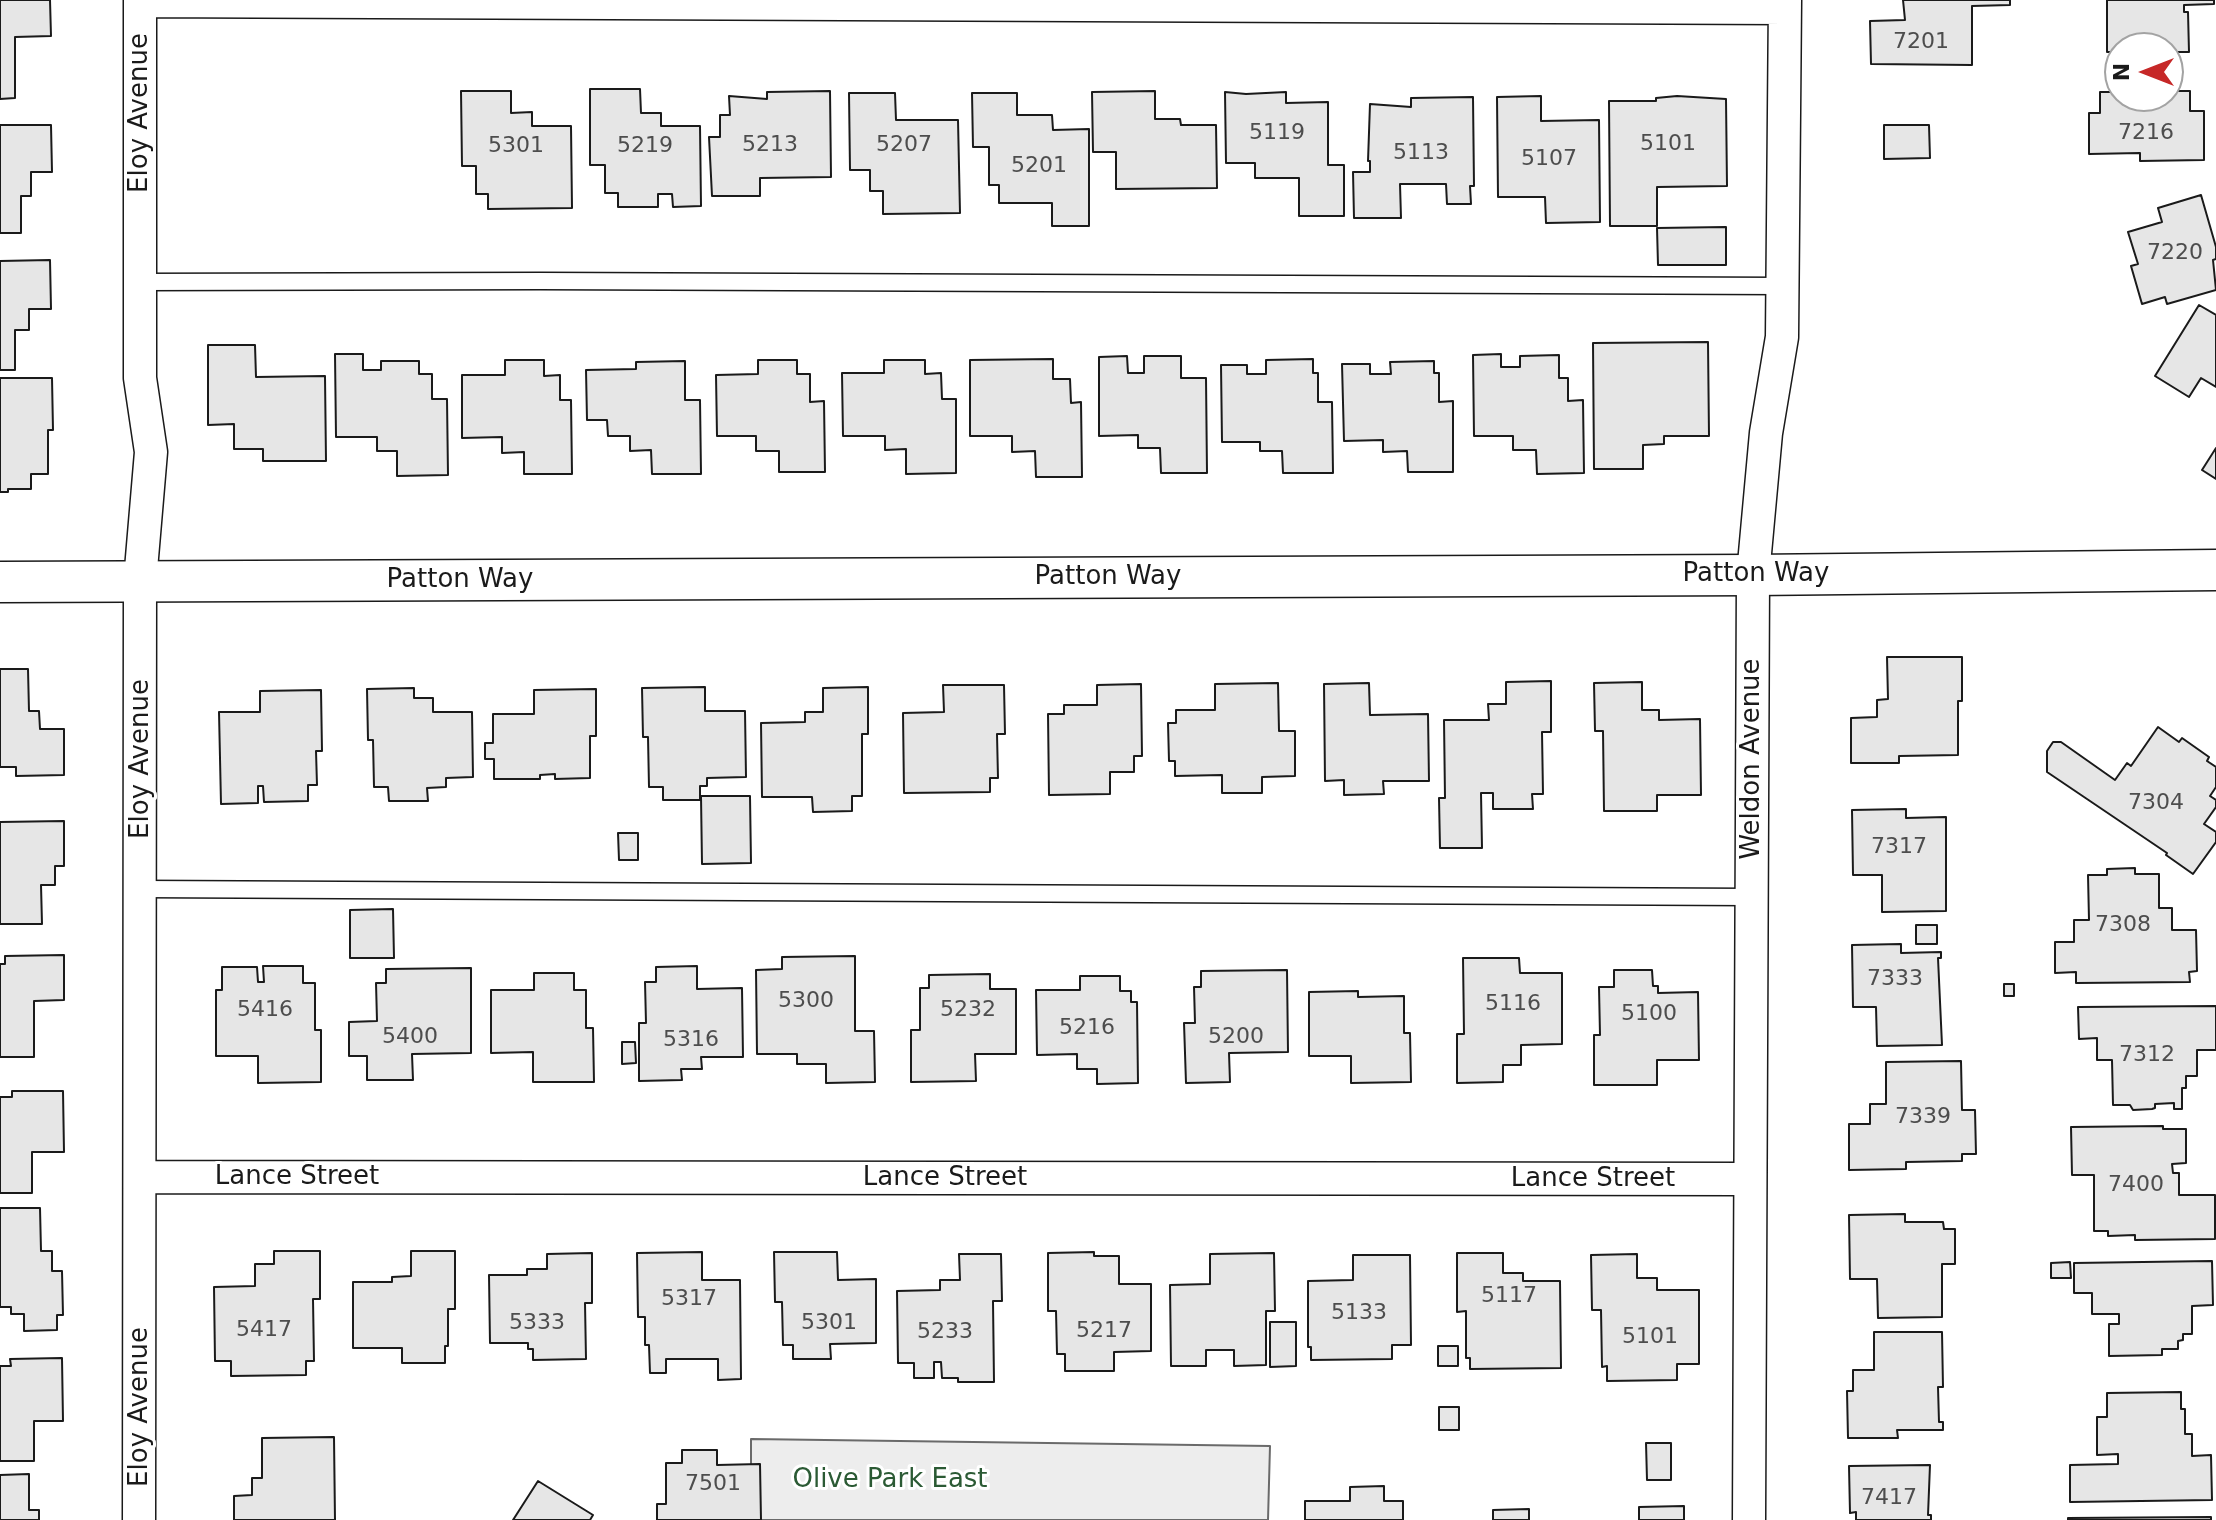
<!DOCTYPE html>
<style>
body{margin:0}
#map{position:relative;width:2216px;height:1520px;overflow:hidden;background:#fff;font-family:"DejaVu Sans",sans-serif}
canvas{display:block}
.north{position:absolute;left:2104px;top:32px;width:80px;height:80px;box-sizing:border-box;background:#fff;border:2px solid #a3a3a3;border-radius:50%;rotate:270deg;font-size:22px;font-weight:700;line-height:32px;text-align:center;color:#1a1a1a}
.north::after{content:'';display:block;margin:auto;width:28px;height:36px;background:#c62828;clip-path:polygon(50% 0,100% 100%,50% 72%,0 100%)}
</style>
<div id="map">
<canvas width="2216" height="1520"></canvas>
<div class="north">N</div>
</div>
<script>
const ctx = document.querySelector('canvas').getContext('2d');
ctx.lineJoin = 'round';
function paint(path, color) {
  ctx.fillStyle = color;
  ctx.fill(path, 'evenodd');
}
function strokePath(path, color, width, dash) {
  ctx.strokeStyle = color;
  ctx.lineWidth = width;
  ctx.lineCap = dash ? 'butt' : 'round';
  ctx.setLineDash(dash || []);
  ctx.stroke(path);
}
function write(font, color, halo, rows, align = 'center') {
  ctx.font = font + ' "DejaVu Sans",sans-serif';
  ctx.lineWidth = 6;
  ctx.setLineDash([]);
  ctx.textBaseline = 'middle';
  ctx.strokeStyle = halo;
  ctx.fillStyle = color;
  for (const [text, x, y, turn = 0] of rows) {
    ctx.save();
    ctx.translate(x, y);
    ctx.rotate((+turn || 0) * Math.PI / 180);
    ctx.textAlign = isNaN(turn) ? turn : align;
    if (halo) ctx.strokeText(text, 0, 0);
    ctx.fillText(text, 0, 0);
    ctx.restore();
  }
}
const built = new Path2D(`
 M751,1439L1270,1446L1268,1520H751Z`);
const building = new Path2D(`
 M0,0H50L51,36L15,37V98L0,99Z
 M1903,0H2010V5L1972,6V65L1871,64L1870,21L1905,20Z
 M2107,0H2214V4L2184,5V12H2188L2189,52H2168V48H2120V52H2107Z
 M590,89H640L641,113H661V126H700L701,206L673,207L672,194H658V207H618V193H605V165H590Z
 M461,91H511V113L532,112V126H571L572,208L488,209V194H476V166H462Z
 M830,91L831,177L760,178V196H712L709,137H720V115H730L729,96L767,99V92Z
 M1155,91V119H1180L1181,125H1216L1217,188L1116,189V152H1093L1092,92Z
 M2168,91H2190V111H2204V160L2140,161V153L2089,154V113H2100V92H2120V96H2168Z
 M1225,92L1246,94L1286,92V103L1328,102V165H1344V216H1299V178H1255V163H1226Z
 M849,93H895L896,120H958L960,213L883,214V191H870V170H850Z
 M972,93H1017V115H1052L1053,130L1089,129V226H1052V203H999V185H989V147H973Z
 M1541,96V121L1599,120L1600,222L1546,223L1545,197H1498L1497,97Z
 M1677,96L1726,99L1727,186L1657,187V226H1610L1609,101H1656V98Z
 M1473,97L1474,186H1470L1471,204H1447L1446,184H1400L1401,218H1354L1353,172H1370V161H1368L1370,104L1411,107V98Z
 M0,125H51L52,172H31V196H21V233H0Z
 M1884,125H1929L1930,158L1884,159Z
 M2201,195L2216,247V259L2213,260L2216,290L2167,304L2165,297L2142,304L2131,266L2138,264L2128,232L2162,222L2158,208Z
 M1726,227V265H1658L1657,228Z
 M50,260L51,309H29V330H15V370H0V261Z
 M2199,305L2216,315V387L2201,378L2189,397L2155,376Z
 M1708,342L1709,436H1664V444L1643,445V469H1594L1593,343Z
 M208,345H255L256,377L325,376L326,461H263V449H234V424L208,425Z
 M335,354H363V370H381V361H419V374H432V399H447L448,475L397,476V451H377V437H336Z
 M1501,354V367H1520V356L1559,355V378H1568V401L1583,400L1584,473L1537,474L1536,450H1513V436H1474L1473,355Z
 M1127,356L1128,373H1144V356H1181V378H1206L1207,473H1161L1160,448H1138V435L1099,436V357Z
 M1053,359V379H1070L1071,403L1081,402L1082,477H1036L1035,451L1012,452V436H970V360Z
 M1313,359V373H1318V402H1332L1333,473H1283L1282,451H1260V442H1222L1221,365H1247V374H1266V360Z
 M505,360H544V376L560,375V400H571L572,474H524V452L502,453V437L462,438V375H505Z
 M758,360H797V374H810V402L824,401L825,472H779V451H756V436H717L716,375L758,374Z
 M884,360H925V374L941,373L942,399H956V473L906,474V449L885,450V436H843L842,373H884Z
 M685,361V400H700L701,474H652L651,450L630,451V436H608L607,420H587L586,370L636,369V362Z
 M1434,361V373H1439V402L1453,401V472H1408L1407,451L1383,452V440L1344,441L1342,364H1370V374H1391L1390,362Z
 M0,378H52L53,430H48V474H31V489H8V492H0Z
 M2216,448V479L2202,470Z
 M1887,657H1962V701H1958V755L1899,756V763H1851V718L1877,717V700L1888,699Z
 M0,669H28L29,711H39L40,729H64V775L16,776V767H0Z
 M1551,681V732H1542L1543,794H1532L1533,809H1493V793H1481L1482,848H1440L1439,798H1445L1444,720H1489L1488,704H1506V682Z
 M1642,682V710H1659V720L1700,719L1701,795H1657V811H1604L1603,731H1595L1594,683Z
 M1278,683L1279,731H1295V776L1262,777V793H1222V775L1175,776V761H1169L1168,723H1176V710H1215V684Z
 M1369,683L1370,715L1428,714L1429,781H1383L1384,794L1344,795V780L1325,781L1324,684Z
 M1141,684L1142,756H1134V772H1110V794L1049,795L1048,714H1064V705H1097V685Z
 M943,685H1004L1005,734H997L998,778H990V792L904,793L903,713L944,712Z
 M705,687V711H745L746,777L707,778V786H700V800H663V787H649L648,737H643L642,688Z
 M868,687V734H862V796H852V811L813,812L812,797H762L761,723L805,722V712H823V688Z
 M414,688V698H433V712H472L473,777L446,778V787L427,788L428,801H389L388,787H374L373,740H368L367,689Z
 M596,689V736H590V778L555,779V774L540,775V779H494V759H485V743H493V714H534V690Z
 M321,690L322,751H316L317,785H308V801L264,802L263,786H258V803L221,804L219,712H260V691Z
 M2158,727L2179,742L2182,738L2209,757L2207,761L2216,767V787L2210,796L2216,800V807L2204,824L2216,832V842L2193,874L2166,855L2167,853L2047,772V751L2053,742H2061L2115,780L2127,763L2131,766Z
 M701,796H750L751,863L702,864Z
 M1906,809V818L1946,817V911L1882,912V875H1853L1852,810Z
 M64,821V866H55V885H41L42,924H0V822Z
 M618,833H638V860H619Z
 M2135,868V874H2159V908H2172V930H2196L2197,971L2189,972L2190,982L2076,983V972L2055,973V942H2074V920H2089L2088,875H2107V869Z
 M393,909L394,958H350V910Z
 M1916,925H1937V944H1916Z
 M1901,944V953L1941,952V958H1938L1942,1045L1877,1046L1876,1007H1853L1852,945Z
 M64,955V1000L34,1001V1057H0V964H5V956Z
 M855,956V1031H874L875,1082L826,1083V1064H797V1054H757L756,970L782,969V957Z
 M1463,958H1519L1520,973H1562V1044L1521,1045V1065H1503V1082L1457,1083V1034H1464Z
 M263,966H303V983H315V1030H321V1082L258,1083V1056H216V990H222V967H257L258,982H264Z
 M697,966V989L742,988L743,1057H701L702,1069H681L682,1080L639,1081V1023H646L645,982H656V967Z
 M471,968V1053L412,1054L413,1080H367V1056H349V1022L377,1021L376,983H386V969Z
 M1287,970L1288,1052L1229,1053L1230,1082L1186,1083L1184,1023H1195L1194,987H1201V971Z
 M1614,970H1652L1653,986H1658V993L1698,992L1699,1060H1657V1085H1594V1035H1600L1599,987H1614Z
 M534,973H574V990H586V1028H593L594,1082H533V1052L491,1053V990H534Z
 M990,974V989H1016V1054H975L976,1081L911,1082V1030H920V988H929V975Z
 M1080,976H1120V991H1131V1002H1137L1138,1083L1097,1084V1069H1077V1054L1037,1055L1036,990H1080Z
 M2004,984H2014V996H2004Z
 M1358,991V997L1404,996V1033H1410L1411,1082L1351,1083V1056H1309V992Z
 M2216,1006V1050H2197V1076H2186V1088H2182V1109H2174V1103L2155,1104V1108L2152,1109L2133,1110L2130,1105H2113L2112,1060H2097V1038L2079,1039L2078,1007Z
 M622,1042H635L636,1063L622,1064Z
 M1961,1061L1962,1110H1975L1976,1154H1962V1161L1906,1162V1169L1849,1170V1124H1870V1104H1886V1062Z
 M12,1091H63L64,1152H32V1193H0V1097H12Z
 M2163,1126V1129H2186V1163L2172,1164L2173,1173H2179V1195H2215V1239L2135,1240V1235L2108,1236V1231H2094V1175H2072L2071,1127Z
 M0,1208H40L41,1251H52V1271H62L63,1315H57V1330L24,1331V1314H11V1307H0Z
 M1905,1214V1222H1943L1944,1229H1955V1264H1942V1317L1878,1318L1877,1279H1850L1849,1215Z
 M274,1251H320V1299H313L314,1361H306V1375L231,1376V1361H215L214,1287L255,1286V1264H274Z
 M411,1251H455V1309H448V1346H445V1363H402V1348H353V1282H392V1277L411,1276Z
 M702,1252V1280H740L741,1379L718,1380V1359H666V1373H650L649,1345H645V1317H638L637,1253Z
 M774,1252H837L838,1280L876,1279V1343L830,1344L831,1359H793V1345H783L782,1302H775Z
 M1094,1252V1256H1119V1284H1151V1351L1114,1352V1371H1065V1354H1057L1056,1311H1048V1253Z
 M592,1253V1303H585L586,1359L533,1360V1349H528V1343H490L489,1275H527V1269H547V1254Z
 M1274,1253L1275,1311H1266V1365L1234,1366V1350H1206V1366H1171L1170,1285L1210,1284V1254Z
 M1457,1253H1503V1273H1523V1281H1560L1561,1368L1470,1369V1358H1466V1311L1457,1312Z
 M959,1254H1001L1002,1301H993L994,1382H958V1378H942L941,1362H934V1378H914V1363H898L897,1291L940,1290V1280H960Z
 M1637,1254V1278H1657V1290H1699V1364H1677V1380L1607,1381V1366L1602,1367L1601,1310H1592L1591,1255Z
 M1353,1255H1410L1411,1345H1392V1359L1311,1360V1347H1308V1281L1353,1280Z
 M2212,1261L2213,1305L2192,1306V1334H2183V1340L2178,1341V1349H2162V1355L2109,1356V1324H2119V1314H2092V1293H2074V1263Z
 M2070,1262L2071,1278H2051V1263Z
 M1270,1322H1296V1366L1270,1367Z
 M1874,1332H1942L1943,1387H1938L1939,1422H1943V1430H1897L1898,1438H1848L1847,1391H1853V1370H1874Z
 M1438,1346H1458V1366H1438Z
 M62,1358L63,1421H34V1461H0V1366H11L10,1359Z
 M2181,1392V1409H2185V1434H2192V1456L2211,1455L2212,1500L2070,1502V1465L2118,1464V1454L2097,1455V1417H2107V1393Z
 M1439,1407H1459V1430H1439Z
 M334,1437L335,1520H234V1496L252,1495V1478H262V1438Z
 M1646,1443H1671V1480H1647Z
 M682,1450H717V1465L760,1464L761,1520H657V1504H666V1463H682Z
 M1930,1465L1928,1515H1931V1520H1856V1512L1850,1513L1849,1466Z
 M29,1474V1510H39V1520H0V1475Z
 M538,1481L593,1515L590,1520H513Z
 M1384,1486V1501H1403V1520H1305V1501H1350V1487Z
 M1684,1506V1520H1639V1507Z
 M1529,1509V1520H1493V1510Z
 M2211,1517V1520H2068V1518Z`);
const service = new Path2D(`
 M140,282L540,281L1783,286
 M141,889L1751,897`);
const minor = new Path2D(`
 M140,1L1785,8
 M141,1177L1750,1179
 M139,1520L140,581L151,452L140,378V0
 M1749,1520L1753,575L1766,433L1782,337L1785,0`);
const tertiary = new Path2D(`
 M0,582L1753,575L2216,570`);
const numberNames = [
 ["7201",1921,42],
 ["5119",1277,133],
 ["7216",2146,133],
 ["5101",1668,144],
 ["5213",770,145],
 ["5207",904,145],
 ["5301",516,146],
 ["5219",645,146],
 ["5113",1421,153],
 ["5107",1549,159],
 ["5201",1039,166],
 ["7220",2175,253],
 ["7304",2156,803],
 ["7317",1899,847],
 ["7308",2123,925],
 ["7333",1895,979],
 ["5300",806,1001],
 ["5116",1513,1004],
 ["5416",265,1010],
 ["5232",968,1010],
 ["5100",1649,1014],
 ["5216",1087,1028],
 ["5400",410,1037],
 ["5200",1236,1037],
 ["5316",691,1040],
 ["7312",2147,1055],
 ["7339",1923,1117],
 ["7400",2136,1185],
 ["5117",1509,1296],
 ["5317",689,1299],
 ["5133",1359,1313],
 ["5333",537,1323],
 ["5301",829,1323],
 ["5417",264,1330],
 ["5217",1104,1331],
 ["5233",945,1332],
 ["5101",1650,1337],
 ["7501",713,1484],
 ["7417",1889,1498]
];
const streetNames = [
 ["Eloy Avenue",140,113,-90],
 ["Patton Way",1756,574],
 ["Patton Way",1108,577],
 ["Patton Way",460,580],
 ["Eloy Avenue",141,759,-90],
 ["Weldon Avenue",1752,759,-90],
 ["Lance Street",297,1177],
 ["Lance Street",945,1178],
 ["Lance Street",1593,1179],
 ["Eloy Avenue",140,1407,-90]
];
const parkNames = [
 ["Olive Park East",890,1480]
];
paint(built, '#ededed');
strokePath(built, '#6a6a6a', 2);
paint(building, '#e6e6e6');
strokePath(building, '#1a1a1a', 2);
strokePath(service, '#1a1a1a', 19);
strokePath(minor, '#1a1a1a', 35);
strokePath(tertiary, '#1a1a1a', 43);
strokePath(service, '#fff', 16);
strokePath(minor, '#fff', 32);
strokePath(tertiary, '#fff', 40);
write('22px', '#4d4d4d', null, numberNames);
write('26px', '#1a1a1a', '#fff', streetNames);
write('26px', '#2b5a34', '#fff', parkNames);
</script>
